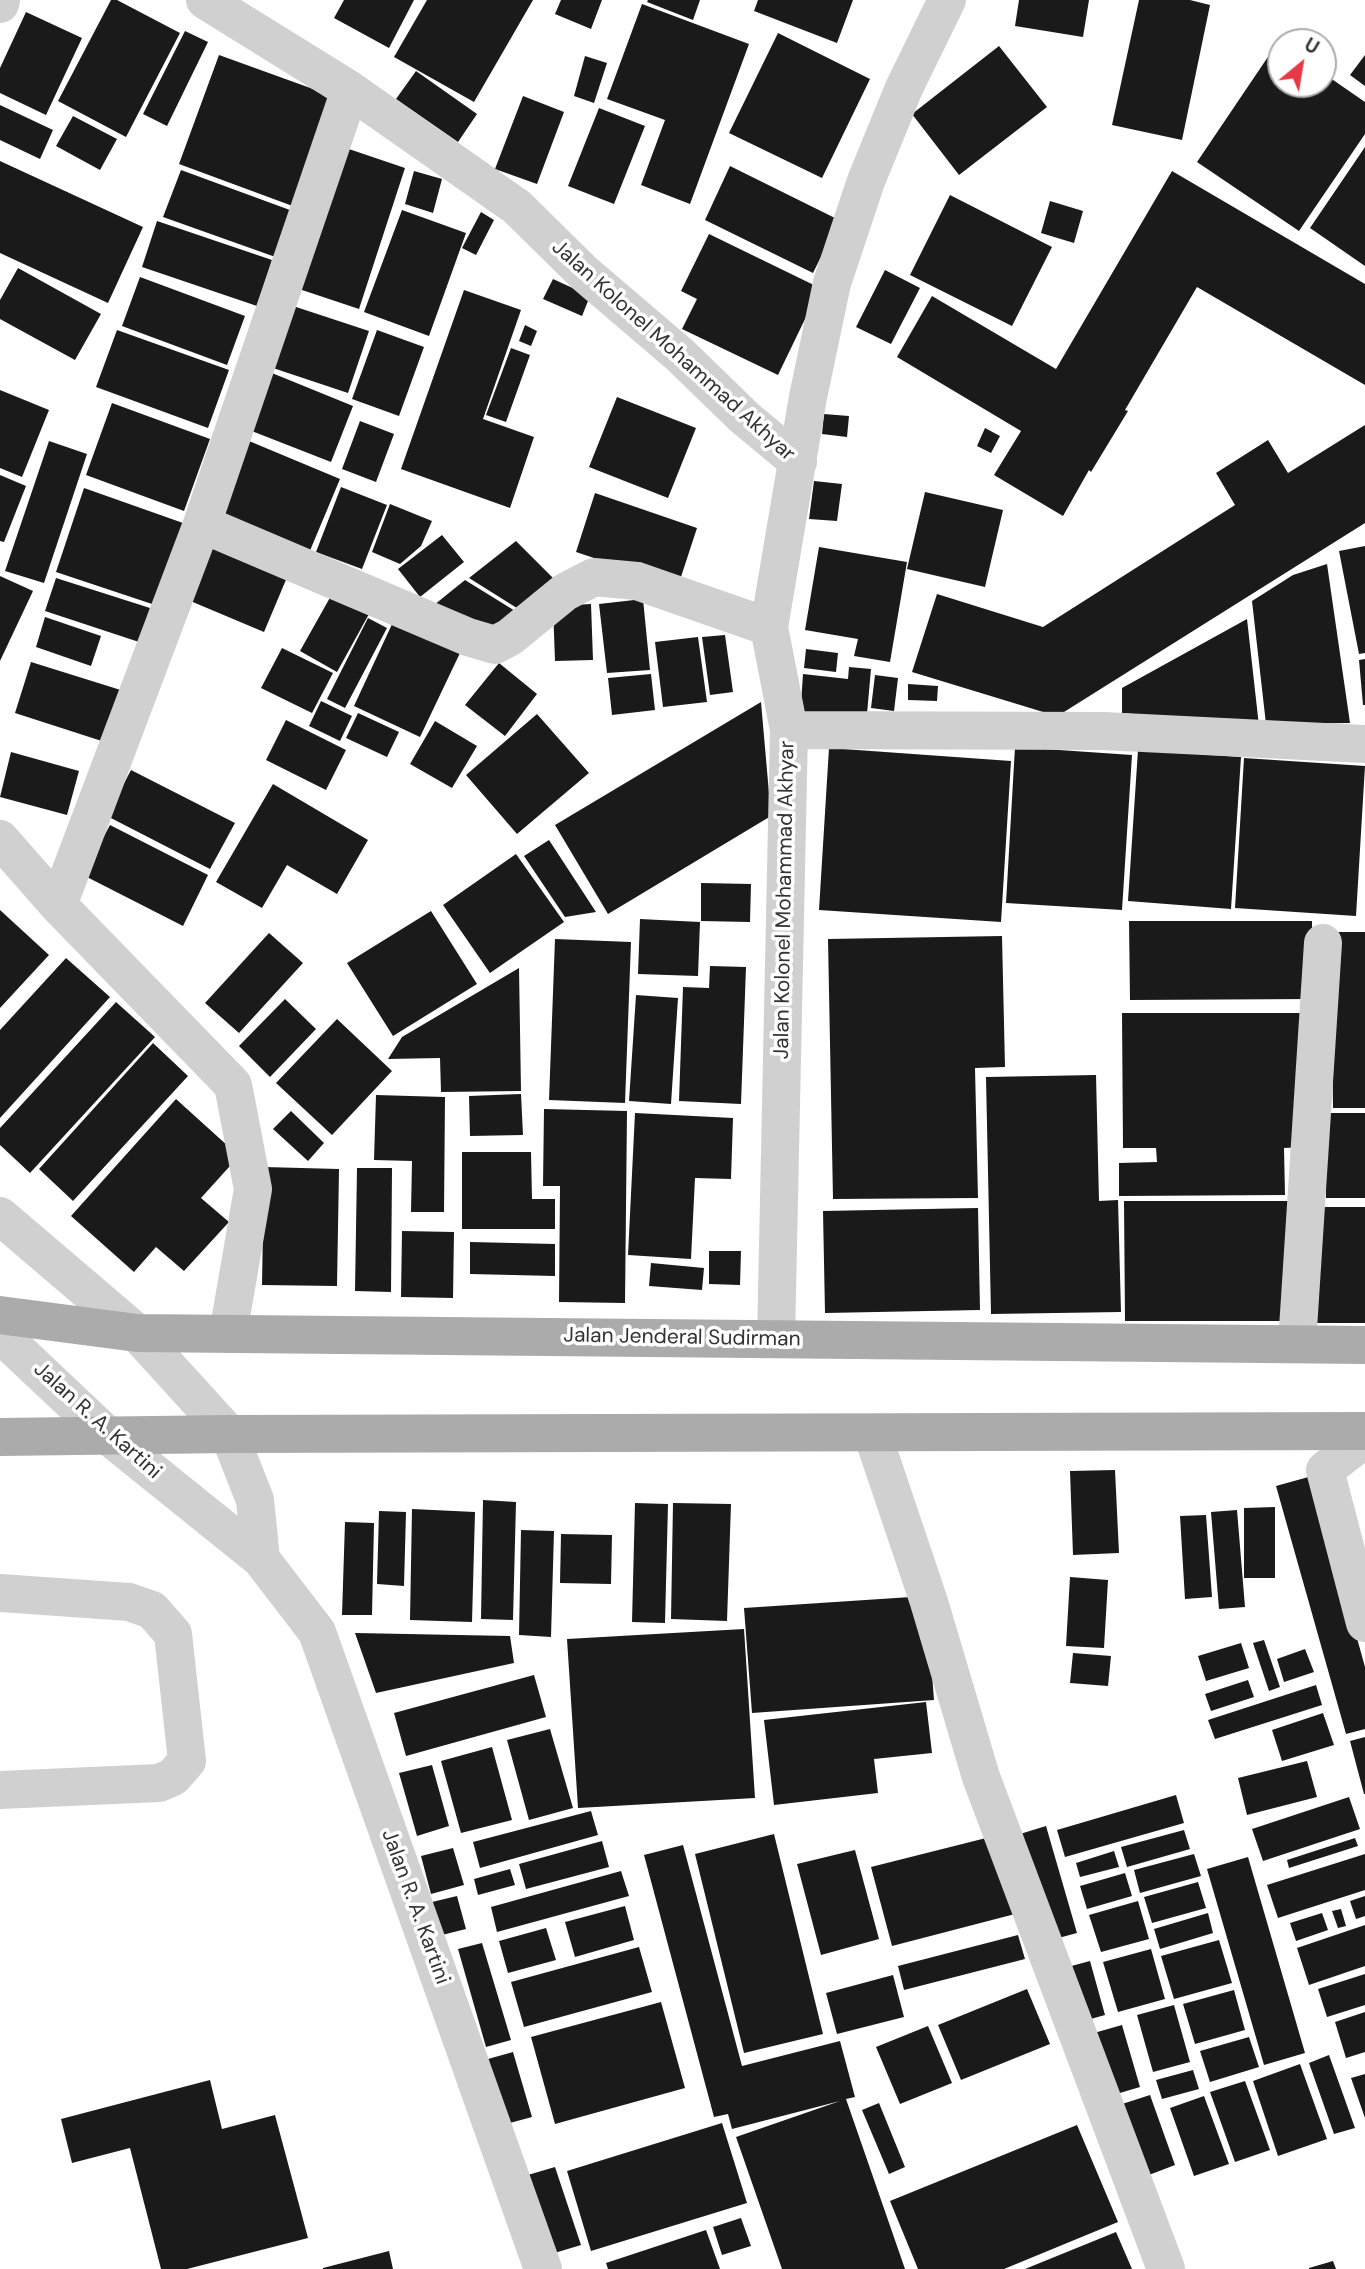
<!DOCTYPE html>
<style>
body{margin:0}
#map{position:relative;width:1365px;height:2269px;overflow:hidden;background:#fff;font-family:"DM Sans",sans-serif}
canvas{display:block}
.north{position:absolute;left:1267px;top:28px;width:70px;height:70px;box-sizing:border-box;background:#fff;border:2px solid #adadad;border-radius:50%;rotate:30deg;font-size:19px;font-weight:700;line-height:28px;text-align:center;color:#333}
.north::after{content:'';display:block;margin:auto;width:24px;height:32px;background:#e63946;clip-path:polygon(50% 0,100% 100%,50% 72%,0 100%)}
</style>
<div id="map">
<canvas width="1365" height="2269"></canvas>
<div class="north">U</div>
</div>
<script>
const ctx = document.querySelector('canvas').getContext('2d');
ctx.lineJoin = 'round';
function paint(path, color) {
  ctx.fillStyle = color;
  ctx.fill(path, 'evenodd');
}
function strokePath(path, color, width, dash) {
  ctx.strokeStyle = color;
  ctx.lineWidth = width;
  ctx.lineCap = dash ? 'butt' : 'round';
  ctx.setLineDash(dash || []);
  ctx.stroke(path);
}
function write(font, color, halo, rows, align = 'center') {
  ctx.font = font + ' "DM Sans",sans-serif';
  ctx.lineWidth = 7;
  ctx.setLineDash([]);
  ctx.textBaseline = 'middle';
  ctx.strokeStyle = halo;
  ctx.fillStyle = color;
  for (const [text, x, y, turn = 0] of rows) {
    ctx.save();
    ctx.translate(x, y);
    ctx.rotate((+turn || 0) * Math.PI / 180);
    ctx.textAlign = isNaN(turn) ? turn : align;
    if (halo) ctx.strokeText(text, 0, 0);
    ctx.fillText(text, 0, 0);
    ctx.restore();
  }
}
const building = new Path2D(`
 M111,0H117L180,33L126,137L58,101Z
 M344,0H414L389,48L334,18Z
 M427,0H533L474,102L394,57Z
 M561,0H602L591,29L555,14Z
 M648,0H700L693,20L647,2Z
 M758,0H853L837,43L754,11Z
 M1019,0H1089L1083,37L1015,26Z
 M1139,0H1190L1210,5L1182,140L1112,125Z
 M642,4L749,44L690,204L641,185L665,120L607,99Z
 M26,12L82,38L46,115L0,93V68Z
 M185,31L208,42L167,126L143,114Z
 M778,33L870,79L822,178L729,133Z
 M1278,42L1281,45V84H1323V73L1365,102V134L1299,231L1197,162Z
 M999,46L1047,107L959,175L912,114Z
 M219,55L338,98L298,208L179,164Z
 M1365,55V86L1350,75Z
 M585,56L607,63L594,103L574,96Z
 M416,71L477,114L458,142L396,99Z
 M523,96L564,112L537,184L495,169Z
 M0,105L53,130L40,159L0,140Z
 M599,108L645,126L614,204L568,186Z
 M73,116L117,139L100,170L56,146Z
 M340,146L405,168L359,309L293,287Z
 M1365,147V266L1310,228Z
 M0,161L143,227L108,303L0,253Z
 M730,166L839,220L813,273L705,220Z
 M181,170L298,213L281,259L163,217Z
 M414,171L442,179L433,213L405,204Z
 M1172,171L1365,284V385L1197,287L1125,410L1128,411L1091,472L1089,470L1063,516L994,475L1021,431L897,357L932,296L1056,369Z
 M950,195L1052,247L1012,326L910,275Z
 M1050,201L1083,211L1074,243L1041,233Z
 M402,210L466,233L429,336L364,312Z
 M481,212L494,220L476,255L462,248Z
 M157,221L272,260L257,306L142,267Z
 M709,234L820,288L778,375L682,329L697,299L681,291Z
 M18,268L101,314L75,360L0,319V300Z
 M885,270L920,288L891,344L856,327Z
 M140,277L245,316L227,365L122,326Z
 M553,279L590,296L582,316L543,299Z
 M464,290L521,310L483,419L534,437L510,508L401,469Z
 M287,304L369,331L348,393L267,366Z
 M525,325L537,331L531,346L519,341Z
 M117,330L229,370L208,428L96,387Z
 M377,330L424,347L399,416L352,399Z
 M511,348L530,355L506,422L486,415Z
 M267,371L353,406L331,462L244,428Z
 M0,390L49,410L22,477L0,468Z
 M617,397L696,428L668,498L589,467Z
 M112,403L210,439L184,511L86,475Z
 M824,414L849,416L847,437L822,434Z
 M360,421L394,434L376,482L342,469Z
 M1365,425V523L1064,712L1053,715L912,672L937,594L1043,627L1235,505L1216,473L1268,440L1288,473Z
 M985,428L1000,436L991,453L977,446Z
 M49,441L87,454L44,583L5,571Z
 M249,441L340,479L309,553L218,515Z
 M0,475L26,486L4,542L0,541Z
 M814,481L842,484L837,521L809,519Z
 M341,487L387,505L362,569L316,552Z
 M84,488L183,523L155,605L56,572Z
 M925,492L1003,510L985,587L907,569Z
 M595,493L697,528L678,586L576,552Z
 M390,504L432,521L421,546L400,564L372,552Z
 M442,535L464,562L420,597L398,569Z
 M516,541L561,586L528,615L469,578Z
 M212,544L288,575L264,632L188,600Z
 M1365,546V653L1359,654L1339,551Z
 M819,547L907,562L890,662L854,656L858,639L805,630Z
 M1327,564L1350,723L1266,724L1252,601L1293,575Z
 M0,576L33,591L0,661Z
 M56,578L150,608L139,642L45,611Z
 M465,580L520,614L497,637L434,605Z
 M332,594L369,614L337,672L300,651Z
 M643,599L650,670L607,673L599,604Z
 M591,604L593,660L555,661L553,606Z
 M45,617L101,636L91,666L36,647Z
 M368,618L387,628L345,708L327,699Z
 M1247,619L1259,726L1122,713V688Z
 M393,622L460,653L420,737L354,706Z
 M725,635L733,692L710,695L702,637Z
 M698,637L707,702L663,707L655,642Z
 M282,648L333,673L312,713L261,688Z
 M806,649L838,653L836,672L804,668Z
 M1365,659V705H1363L1359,660Z
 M31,662L127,692L111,744L15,713Z
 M499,663L537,694L505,736L465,705Z
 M849,667L871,669L866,725L800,719L803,674L848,679Z
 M651,674L655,710L612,715L608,678Z
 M875,675L898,678L894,711L871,708Z
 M908,684L938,686L937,701L908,700Z
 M321,701L352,716L340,741L309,726Z
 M761,702L771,816L608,914L555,825Z
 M358,713L399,732L387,757L346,738Z
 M537,714L589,773L517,834L466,775Z
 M286,720L346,750L326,790L266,760Z
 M435,721L477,746L452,788L410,764Z
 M1015,747L1132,755L1122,910L1006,903Z
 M829,748L1011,761L1001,922L819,910Z
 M1138,750L1241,757L1231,909L1128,901Z
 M11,752L79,771L67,815L0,797Z
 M1244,758L1365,766L1356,916L1235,908Z
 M131,770L235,823L210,869L107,816Z
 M273,784L368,840L337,894L287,865L262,908L216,882Z
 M110,825L208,875L183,926L83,875Z
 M549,840L596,912L565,917L524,856Z
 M516,854L564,922L490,973L443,905Z
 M701,883L751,884L750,922L701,921Z
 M0,910L49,955L0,1008Z
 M431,911L477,984L393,1036L347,963Z
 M640,919L700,922L698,976L638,974Z
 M1129,921H1312L1313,999L1130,1000Z
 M1331,932H1365V1108H1333Z
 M269,933L303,963L239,1033L205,1003Z
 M1002,936L1005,1067L975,1068L978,1198L833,1199L828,939Z
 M555,939L631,942L625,1103L549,1100Z
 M66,958L110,997L0,1118V1030Z
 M710,966L746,967L741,1104L679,1101L683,987L709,988Z
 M519,968L521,1091L441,1092L440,1058L388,1059L402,1037Z
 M636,995L678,998L671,1104L629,1101Z
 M285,999L316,1029L270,1077L239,1046Z
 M116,1002L155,1037L30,1173L0,1145V1128Z
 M1122,1013H1306L1308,1147L1284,1148L1285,1195L1119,1196V1163L1157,1162L1156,1148H1123Z
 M337,1019L392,1071L332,1135L276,1083Z
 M153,1043L188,1076L73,1201L39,1169Z
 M1096,1075L1099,1201L1118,1200L1121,1312L991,1314L986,1077Z
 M521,1094L523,1135L470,1136L469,1096Z
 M376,1095L445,1097L444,1212H411L412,1161L374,1160Z
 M176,1099L239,1156L201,1198L229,1222L184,1271L156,1247L134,1272L71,1216Z
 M544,1109L627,1111L625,1303L559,1302L560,1186H543Z
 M291,1111L324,1143L308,1161L273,1129Z
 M635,1113L733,1118L731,1179L695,1178L691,1259L628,1255Z
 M1325,1113H1365V1198H1326Z
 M462,1152H531L532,1199H555V1229H462Z
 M264,1167L339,1169L337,1286L262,1285Z
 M357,1168H392L391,1292L355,1291Z
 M1124,1201H1291L1293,1321H1125Z
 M1315,1207H1365V1323H1316Z
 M978,1208L980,1310L825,1313L823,1211Z
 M402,1231L454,1232L453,1298L401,1297Z
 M470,1242L555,1244V1276L470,1274Z
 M709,1251H741L740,1285L709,1284Z
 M651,1263L704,1268L702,1290L649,1286Z
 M1115,1470L1119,1553L1073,1555L1070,1471Z
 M1312,1476L1365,1667V1729L1346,1734L1276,1486Z
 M483,1500L516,1502L513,1620L481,1619Z
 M635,1503L668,1504L665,1623L632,1622Z
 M673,1503L731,1504L727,1621L671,1619Z
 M1275,1507V1578H1244V1508Z
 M412,1509L475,1512L472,1622L410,1620Z
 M1237,1510L1245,1607L1219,1609L1211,1512Z
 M379,1511L406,1512L404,1586L377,1584Z
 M1206,1515L1212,1597L1185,1599L1180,1516Z
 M345,1522L374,1523L372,1615H342Z
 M521,1530L554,1531L551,1637L519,1635Z
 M561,1534L612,1535L611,1584L560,1583Z
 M1070,1577L1108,1580L1104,1648L1066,1646Z
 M926,1596L934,1700L752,1713L744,1608Z
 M744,1629L755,1798L578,1808L567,1639Z
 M355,1633L510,1636L514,1663L376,1693Z
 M1264,1640L1280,1687L1269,1691L1253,1643Z
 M1241,1643L1249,1668L1206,1681L1198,1656Z
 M1305,1649L1314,1672L1284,1682L1277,1659Z
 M1073,1653L1111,1656L1108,1686L1070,1683Z
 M534,1675L546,1717L406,1756L394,1713Z
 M1248,1680L1254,1697L1211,1711L1205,1694Z
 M1316,1685L1322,1705L1215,1739L1208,1720Z
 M926,1702L932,1753L874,1759L878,1793L774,1805L764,1720Z
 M1323,1713L1334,1745L1282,1761L1272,1730Z
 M550,1729L573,1808L529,1820L507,1740Z
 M1365,1737V1794H1364L1350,1741Z
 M492,1747L512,1820L461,1833L441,1761Z
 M1307,1761L1317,1797L1247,1815L1238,1778Z
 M432,1765L449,1826L417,1836L399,1773Z
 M1176,1795L1184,1823L1065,1857L1057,1830Z
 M1349,1797L1360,1829L1263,1861L1252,1829Z
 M591,1811L598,1835L480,1868L473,1842Z
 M1046,1826L1077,1933L1051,1940L1020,1834Z
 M1184,1830L1190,1849L1127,1867L1121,1847Z
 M774,1834L823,2034L744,2053L695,1854Z
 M994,1836L1015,1914L892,1946L871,1867Z
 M1355,1838L1358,1846L1289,1868L1287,1860Z
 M602,1841L609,1867L526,1889L519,1864Z
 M683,1845L742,2066L840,2041L855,2097L846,2099L905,2269H782L736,2137L840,2101L732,2129L728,2114L714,2117L644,1855Z
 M453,1848L464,1885L431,1894L421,1856Z
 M855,1850L879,1939L821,1955L797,1864Z
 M1114,1851L1119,1867L1080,1877L1076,1863Z
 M1194,1854L1201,1876L1140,1893L1134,1870Z
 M1365,1854V1890L1278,1918L1267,1885Z
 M1248,1857L1305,2053L1264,2065L1207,1869Z
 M510,1869L515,1885L478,1895L474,1879Z
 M621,1871L629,1896L497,1932L491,1907Z
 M1125,1873L1132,1896L1087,1909L1080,1886Z
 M1198,1882L1206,1908L1152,1923L1144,1897Z
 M457,1896L466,1929L442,1935L432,1902Z
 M1365,1896V1916L1356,1919L1350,1901Z
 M1138,1901L1149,1939L1101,1952L1089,1915Z
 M625,1906L634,1940L575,1957L565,1922Z
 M1341,1909L1346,1926L1338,1928L1332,1911Z
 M1208,1913L1213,1933L1160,1949L1154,1929Z
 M1322,1913L1328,1930L1296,1941L1290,1923Z
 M1365,1925V1966L1309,1985L1297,1948Z
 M546,1928L556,1960L508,1973L499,1941Z
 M1018,1935L1025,1959L904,1990L898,1966Z
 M1219,1940L1232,1983L1174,1999L1161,1956Z
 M482,1943L511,2040L486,2047L458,1949Z
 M639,1947L652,1992L524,2027L511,1982Z
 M1151,1949L1165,1999L1118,2012L1103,1962Z
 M1090,1961L1105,2015L1080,2022L1064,1968Z
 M1365,1974V2005L1327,2017L1318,1989Z
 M893,1975L904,2017L837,2034L826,1993Z
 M1027,1989L1050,2044L961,2080L938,2025Z
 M1234,1990L1245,2030L1195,2044L1183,2004Z
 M661,2002L685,2088L555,2124L531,2037Z
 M1174,2005L1190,2062L1153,2072L1137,2015Z
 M1365,2012V2052L1346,2058L1335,2022Z
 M1122,2025L1140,2087L1113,2095L1094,2033Z
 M928,2026L952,2083L900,2104L876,2047Z
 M1249,2037L1259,2067L1210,2082L1200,2051Z
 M513,2052L532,2117L506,2124L488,2059Z
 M1329,2055L1355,2128L1334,2134L1309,2063Z
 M1300,2064L1327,2139L1278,2156L1253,2081Z
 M1193,2070L1199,2089L1162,2099L1156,2080Z
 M1365,2074V2118L1351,2078Z
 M210,2080L222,2129L275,2115L308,2238L187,2269H161L130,2148L72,2163L61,2119Z
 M1245,2081L1270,2150L1235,2162L1210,2092Z
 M1150,2095L1175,2165L1141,2178L1116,2106Z
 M1204,2096L1229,2164L1194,2176L1170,2108Z
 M879,2103L905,2167L889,2174L862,2110Z
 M722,2123L747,2203L591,2251L567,2171Z
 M1077,2125L1118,2222L1004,2269H918L890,2201Z
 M555,2167L581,2245L548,2255L521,2177Z
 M741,2218L751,2246L722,2255L713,2227Z
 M706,2230L720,2269H608L606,2263Z
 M1116,2232L1132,2269H1025Z
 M389,2251L393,2269H323V2268Z
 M1333,2261L1336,2269H1309V2268Z`);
const minor = new Path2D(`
 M205,0L350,90L517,207L584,273L680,355L745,418L798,462
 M0,4L1,0
 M202,524L468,637L495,645L510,637L565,592L594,577L637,581L769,627
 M789,730L1103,731L1365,744
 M0,839L58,905L233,1085L253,1189L228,1334
 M58,905L202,524L350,90
 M0,1216L137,1333L229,1434L255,1500L261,1559
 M0,1334L107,1435L261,1559L317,1632L543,2269
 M776,1339L789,730L769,627L808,397L832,283L866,181L904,88L947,0
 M1297,1344L1323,943
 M872,1433L929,1602L981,1777L1166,2269
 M1365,1439L1325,1470L1365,1623
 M0,1593L129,1602L152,1610L173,1634L187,1761L173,1777L159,1783L0,1790`);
const major = new Path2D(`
 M0,1315L137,1333L1365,1345
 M0,1437L229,1434L1365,1431`);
const streetNames = [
 ["Jalan Kolonel Mohammad Akhyar",673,351,42],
 ["Jalan Kolonel Mohammad Akhyar",785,900,-89],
 ["Jalan Jenderal Sudirman",682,1338,1],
 ["Jalan R. A. Kartini",97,1421,42],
 ["Jalan R. A. Kartini",415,1907,70]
];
paint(building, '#1a1a1a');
strokePath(minor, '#d0d0d0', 38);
strokePath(major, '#ababab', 38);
write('21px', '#333', '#fff', streetNames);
</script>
